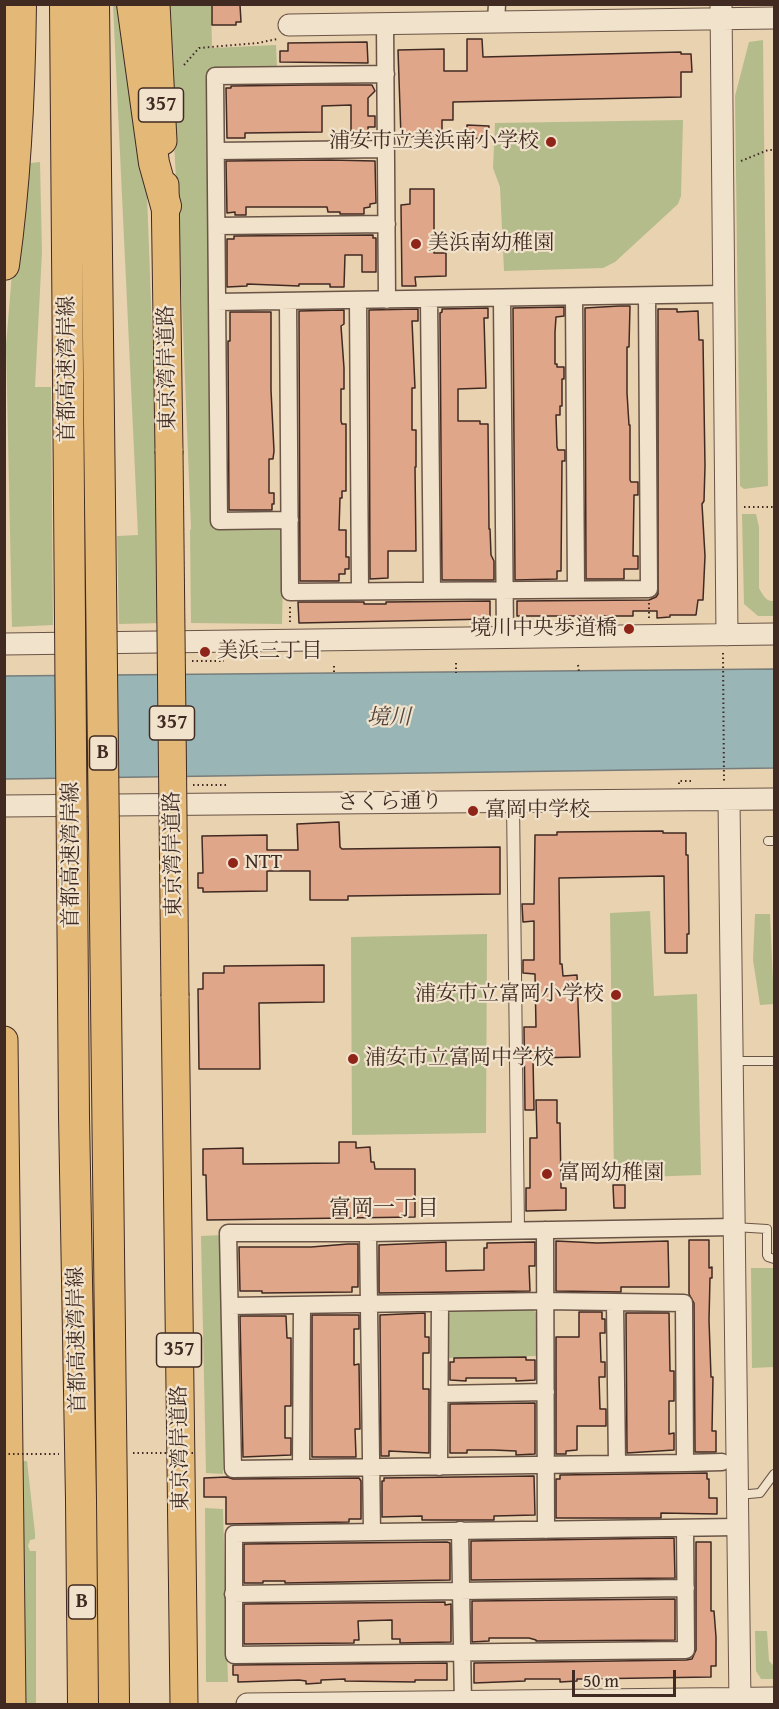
<!DOCTYPE html>
<meta charset="utf-8">
<style>
body{margin:0}
#map{position:relative;width:779px;height:1709px;overflow:hidden;background:#e9d2b0;font-family:"Gentium Book Plus",serif}
canvas{display:block}
.frame{position:absolute;inset:0;border:6px solid #402a22;pointer-events:none}
.scale{position:absolute;left:572px;top:1670px;width:104px;height:27px;box-sizing:border-box;border:3px solid #402a22;border-top:0;padding-left:8px;font-size:18px;line-height:21px;white-space:nowrap;color:#402a22;-webkit-text-stroke:4px #f1e2cc;paint-order:stroke}
</style>
<div id="map">
<canvas width="779" height="1709"></canvas>
<div class="frame"></div>
<div class="scale">50 m</div>
</div>
<script>
const ctx = document.querySelector('canvas').getContext('2d');
ctx.lineJoin = 'round';
function paint(path, color) {
  ctx.fillStyle = color;
  ctx.fill(path, 'evenodd');
}
function strokePath(path, color, width, dash) {
  ctx.strokeStyle = color;
  ctx.lineWidth = width;
  ctx.lineCap = dash ? 'butt' : 'round';
  ctx.setLineDash(dash || []);
  ctx.stroke(path);
}
function write(font, color, halo, rows, align = 'center') {
  ctx.font = font + ' "Gentium Book Plus","Noto Serif JP",serif';
  ctx.lineWidth = 4.5;
  ctx.setLineDash([]);
  ctx.textBaseline = 'middle';
  ctx.strokeStyle = halo;
  ctx.fillStyle = color;
  for (const [text, x, y, turn = 0] of rows) {
    ctx.save();
    ctx.translate(x, y);
    ctx.rotate((+turn || 0) * Math.PI / 180);
    ctx.textAlign = isNaN(turn) ? turn : align;
    if (halo) ctx.strokeText(text, 0, 0);
    ctx.fillText(text, 0, 0);
    ctx.restore();
  }
}
const green = new Path2D(`
 M113,5H127L145,141L163,623L119,624L117,536L138,535Z
 M166,5H211L212,48L276,45L277,67L215,68L212,71L222,528L278,526L284,533L282,624L191,623L190,530L191,529L179,230Z
 M763,40L768,486L744,489L740,486L735,96L749,42Z
 M683,120L681,196L678,204L615,262L603,268L504,271L500,187L493,168L495,123Z
 M40,162L42,252L35,387H51L53,625L12,627L6,345L21,164Z
 M742,514H756L759,527V588C763,595 766,602 774,601V616H758L744,604Z
 M650,911L654,996L697,994L701,1175L614,1178L610,913Z
 M755,914H770L774,1004L760,1005L753,960Z
 M487,934L486,1133L352,1135L351,937Z
 M222,1235L223,1474L206,1473L201,1236Z
 M751,1268H774V1367L752,1368Z
 M450,1310H533L537,1314V1356L447,1358L446,1315Z
 M19,1461H27L35,1533V1539L30,1540L28,1546L30,1551H36V1704H21Z
 M205,1508L223,1509L228,1682H206Z
 M755,1631H767L769,1661L774,1666V1679H761L756,1671Z`);
const water = new Path2D(`
 M774,669V768L5,779L4,676Z`);
const building = new Path2D(`
 M212,5H240L241,22H236V25H212Z
 M467,39H482L483,57L681,52V54H691L692,72H681V97L453,102V120H442V136L401,137L398,50L444,49V71H467Z
 M367,42L368,63L280,62V51H288V43Z
 M308,85H372L375,91L368,98V116H375V127H368V133H363V139H351V105L322,106V132L245,133V138H227L226,88H231V86Z
 M467,125L489,126L488,139L467,138Z
 M330,160L375,161L376,203L370,204V207L364,208V214H340V212H328L327,207H246V215H235V212L227,213L226,161Z
 M410,189H434V253H446V276L415,277L416,286H402L401,205L410,204Z
 M373,235V238H376V272H362V255H345L344,287H330V284H299V286L247,284V286L227,287V239H234V236Z
 M619,306H630L629,347H627V393L629,425H630V480L631,482H638V495H634L633,556H638V569H624V579H586L585,308Z
 M564,307V316L556,317L555,332V364H557V367H564V379H562V406H560V415H556L557,447L558,450H565V461H562L561,571H557V579L515,580L513,308Z
 M488,308V318H484L486,388L458,389V421H480V424H488L489,529H490L491,555L494,561V580H442L440,313L442,312V309Z
 M418,309V321H412L415,388H412V430H416V467H415L416,551H388V578L370,579L369,310Z
 M658,309H677V312L698,311L699,340H703L705,466L704,501L702,504L705,556L703,600H698L696,615H670V617L657,618V611H633V616H598V619H586V616H517V601L649,600L656,597L658,594Z
 M344,310V324L341,326L344,368V389H341V421L342,424H346V491H342V498H340L339,530H346V557H349V569H345V574H339V581H300L299,311Z
 M230,312H271V390L274,451L273,459H269V493H274V504H272V510H229L228,341H230Z
 M490,601V619L299,623L298,602H364V604H386V602Z
 M339,822L340,847L342,849L500,847V894L348,896V900H310V871H267V891L203,892V888H198V873H203L202,836L267,835V850H298L297,824Z
 M663,831V833H686V855H688L689,934H687V953H665L664,876L559,878L560,964H562L563,976L577,975L580,1057L533,1058L534,1110H525L524,1027H536L535,974L523,973V960H534V921L523,922L522,904H534L535,835H557V832Z
 M324,965V1002L259,1003L260,1069H199L198,989H203V973H224V966Z
 M536,1100H557V1123H560L561,1188H566V1210L526,1211V1188H530V1138H537Z
 M339,1142H356V1148L370,1147L371,1162H374L375,1169H415V1217L207,1220L206,1175H203V1149L243,1148V1164L339,1163Z
 M613,1185H625V1208H614Z
 M689,1240H709V1268L712,1267V1278H710L709,1320L711,1377H713L712,1431H716V1452H695L694,1303L689,1294Z
 M556,1241L597,1243L668,1241L669,1287H621V1292L556,1291Z
 M446,1242V1271L484,1270V1248H487V1243L535,1242V1266H529L530,1291L379,1293V1245Z
 M348,1244H358V1287H352V1292L262,1293V1291H240L239,1247H311Z
 M579,1312H602V1319H605V1333H600L601,1362H605V1377H599L600,1409H606V1426H577V1450L566,1451V1454H556V1337H579Z
 M425,1313V1337H429V1353H423V1389H429V1453L389,1451V1456H381L380,1315Z
 M626,1313H669L670,1371H674V1401H669V1434L674,1433V1450L627,1453Z
 M312,1315H359V1329H354V1365L359,1364L360,1429H355L356,1457H312Z
 M240,1316H286L287,1338H291V1406H285V1438H291V1455L243,1457Z
 M526,1357V1360H535V1380L516,1381V1378H466V1381L450,1380V1362H454V1358Z
 M535,1403V1454L516,1455V1451L493,1450H467V1453H450V1404Z
 M707,1473V1479H709V1498H717V1514L661,1513V1518H556V1479H560V1475Z
 M534,1476L535,1515L494,1516V1520H422V1516L382,1517V1481H384V1478Z
 M227,1477L233,1479L359,1478L361,1481V1519H349V1522L226,1524V1497H204V1478Z
 M674,1538L675,1578L471,1580V1541Z
 M447,1542L450,1543V1580L285,1583V1581H263V1583H244V1544Z
 M696,1542H711V1611H714L716,1637V1666H711V1677L582,1679H577V1681L560,1682V1679H525V1681L474,1683V1663L686,1660L692,1659L696,1650Z
 M675,1599V1640L536,1641V1640L529,1638H489V1641L472,1642V1601Z
 M445,1602V1605L451,1604V1642L400,1643V1639H392V1620L358,1621L359,1640H354V1643L244,1644V1604Z
 M447,1663V1680H415V1682L345,1681V1679L321,1680V1683L306,1684V1681L299,1680L238,1682V1675H233V1665Z`);
const path = new Path2D(`
 M184,65L199,48L258,43L277,39
 M741,161L768,150H774
 M744,507H774
 M649,603V619
 M290,607V622
 M723,653L724,781
 M192,661H224
 M456,663V673
 M578,665L579,672
 M334,666V675
 M679,784V781H692
 M193,785H229`);
const service = new Path2D(`
 M768,841H774
 M733,1061H774
 M734,1227L767,1229V1255L768,1257L774,1259
 M738,1495L760,1493L774,1474`);
const pedestrian = new Path2D(`
 M513,802L518,1230`);
const minor = new Path2D(`
 M496,22L497,4
 M385,23L387,300
 M216,151L386,149
 M217,226L387,224
 M574,297L576,589
 M502,298L505,637
 M429,299L432,591
 M358,300L360,591
 M288,301L290,592L649,589L647,296
 M217,302L724,294
 M290,520L219,521L215,76L386,74
 M545,1230L546,1530
 M368,1233L372,1532
 M615,1303L617,1464
 M230,1306L545,1301L684,1303L685,1463L233,1469L228,1233H368L734,1227
 M440,1394L546,1392
 M685,1463L722,1462
 M439,1467L440,1303
 M301,1468L302,1305
 M685,1528L686,1650L234,1655V1534L738,1527
 M460,1530L463,1704
 M233,1594L686,1588`);
const tertiary = new Path2D(`
 M721,4L727,635
 M289,25L774,18
 M4,644L774,634
 M729,800L740,1704
 M4,806L774,799
 M247,1704L774,1698`);
const trunk = new Path2D(`
 M156,4L163,141
 M165,185L169,451
 M175,996L184,1704
 M4,1040L12,1704`);
const motorway = new Path2D(`
 M132,4L154,163L166,206
 M4,265C16,179 20,91 21,4
 M81,1500L83,1704
 M112,1501L114,1704`);
const pathBridge = new Path2D(`
 M133,1453H193
 M4,1454H59`);
const trunkBridge = new Path2D(`
 M169,451L175,996`);
const motorwayBridge = new Path2D(`
 M65,4L74,1116L81,1500
 M94,4L112,1501`);
const markers = [
 [551,142,6,"#8f2418"],
 [416,244,6,"#8f2418"],
 [629,629,6,"#8f2418"],
 [205,652,6,"#8f2418"],
 [473,811,6,"#8f2418"],
 [233,863,6,"#8f2418"],
 [616,995,6,"#8f2418"],
 [353,1059,6,"#8f2418"],
 [547,1174,6,"#8f2418"]
];
const shields = [
 [161,105,45],
 [172,723,45],
 [103,753,27],
 [179,1350,45],
 [82,1602,27]
];
const shieldNames = [
 ["357",161,105],
 ["357",172,723],
 ["B",103,753],
 ["357",179,1350],
 ["B",82,1602]
];
const poiNames = [
 ["浦安市立美浜南小学校",539,142,"right"],
 ["美浜南幼稚園",428,244],
 ["境川中央歩道橋",617,629,"right"],
 ["美浜三丁目",217,652],
 ["富岡中学校",485,811],
 ["NTT",245,863],
 ["浦安市立富岡小学校",604,995,"right"],
 ["浦安市立富岡中学校",365,1059],
 ["富岡幼稚園",559,1174]
];
const streetNames = [
 ["東京湾岸道路",168,368,-91],
 ["首都高速湾岸線",68,369,-90],
 ["さくら通り",390,803,-1],
 ["東京湾岸道路",174,854,-91],
 ["首都高速湾岸線",72,855,-90],
 ["首都高速湾岸線",78,1340,-91],
 ["東京湾岸道路",181,1448,-91]
];
const waterNames = [
 ["境川",389,718]
];
const neighbourhoodNames = [
 ["富岡一丁目",384,1209]
];
paint(green, '#b5bc8c');
paint(water, '#9ab5b5');
strokePath(water, '#767d7a', 1.5);
paint(building, '#e0a68a');
strokePath(building, '#402a22', 1.5);
strokePath(service, '#6a5446', 10);
strokePath(pedestrian, '#6a5446', 14);
strokePath(minor, '#6a5446', 19);
strokePath(tertiary, '#6a5446', 23);
strokePath(trunk, '#402a22', 29);
strokePath(motorway, '#402a22', 32);
strokePath(path, '#402a22', 2, [1.5, 3]);
strokePath(service, '#f1e2cc', 8);
strokePath(pedestrian, '#f1e2cc', 12);
strokePath(minor, '#f1e2cc', 16);
strokePath(tertiary, '#f1e2cc', 21);
strokePath(trunk, '#e4b978', 27);
strokePath(motorway, '#e4b978', 30);
strokePath(trunkBridge, '#402a22', 29, []);
strokePath(motorwayBridge, '#402a22', 32, []);
strokePath(pathBridge, '#402a22', 2, [1.5, 3]);
strokePath(trunkBridge, '#e4b978', 27);
strokePath(motorwayBridge, '#e4b978', 30);
for (const [x, y, r, color] of markers) {
  const dot = new Path2D();
  dot.arc(x, y, r, 0, 2 * Math.PI);
  ctx.fillStyle = color;
  ctx.fill(dot);
  strokePath(dot, '#f1e2cc', 2);
}
for (const [x, y, w] of shields) {
  const box = new Path2D();
  box.roundRect(x - w / 2, y - 17, w, 34, 4.5);
  ctx.fillStyle = '#f1e2cc';
  ctx.fill(box);
  strokePath(box, '#402a22', 1.5);
}
write('bold 20px', '#402a22', null, shieldNames);
write('21px', '#402a22', '#f1e2cc', poiNames, 'left');
write('21px', '#402a22', '#f1e2cc', streetNames);
write('italic 22px', '#52463f', '#f1e2cc', waterNames);
write('22px', '#402a22', '#f1e2cc', neighbourhoodNames);
</script>
